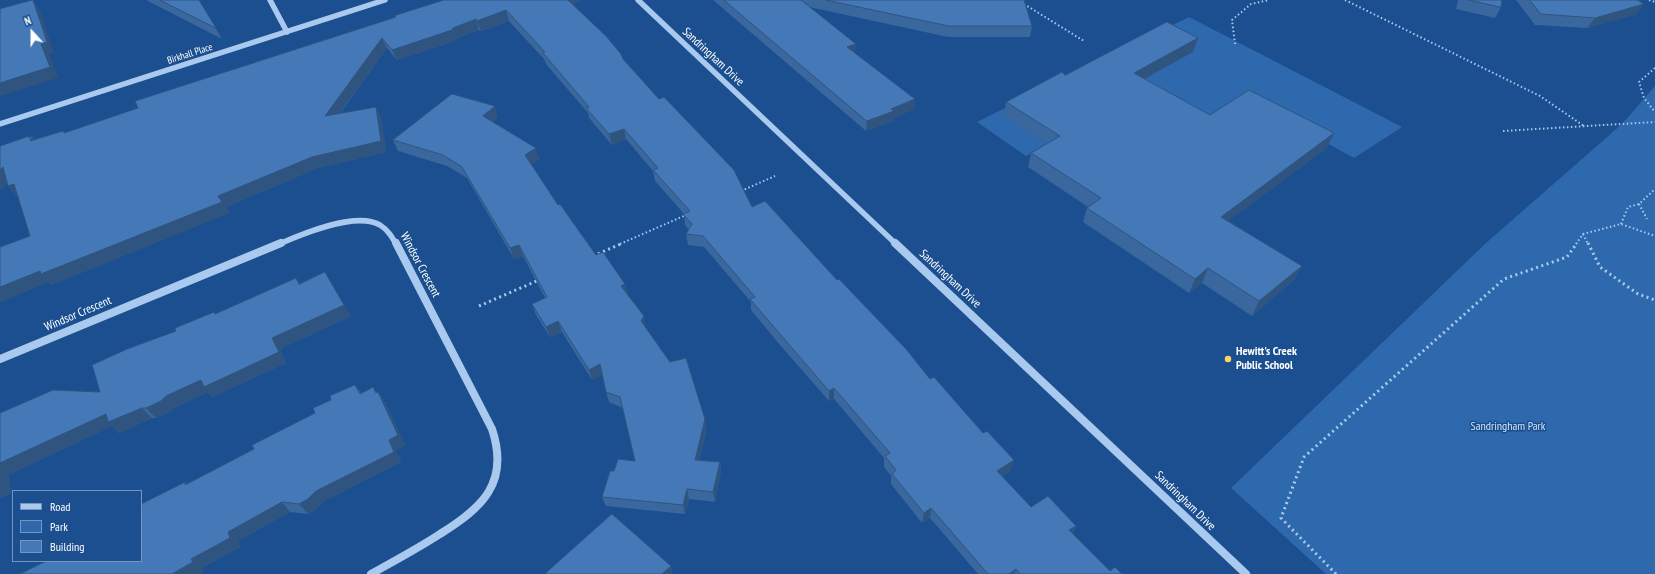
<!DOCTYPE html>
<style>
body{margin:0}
#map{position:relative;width:1655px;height:574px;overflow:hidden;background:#1b4f8f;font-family:"PT Sans Narrow",sans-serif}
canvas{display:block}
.legend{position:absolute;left:12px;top:490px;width:130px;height:72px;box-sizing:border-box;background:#1b4f8f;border:1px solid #7695bc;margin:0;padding:5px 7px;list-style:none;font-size:12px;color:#fff}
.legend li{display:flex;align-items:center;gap:8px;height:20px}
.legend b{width:20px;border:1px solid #7695bc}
.north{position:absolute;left:12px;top:12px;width:40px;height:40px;-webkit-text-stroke:3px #1b4f8f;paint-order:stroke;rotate:339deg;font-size:11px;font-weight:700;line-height:16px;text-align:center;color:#fff}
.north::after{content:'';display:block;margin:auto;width:14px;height:18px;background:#fff;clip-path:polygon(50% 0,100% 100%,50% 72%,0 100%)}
</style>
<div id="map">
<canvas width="1655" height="574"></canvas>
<ul class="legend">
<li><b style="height:5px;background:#a9c9ee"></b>Road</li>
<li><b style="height:11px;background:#2e69ad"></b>Park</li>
<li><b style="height:11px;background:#4478b7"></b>Building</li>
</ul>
<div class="north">N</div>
</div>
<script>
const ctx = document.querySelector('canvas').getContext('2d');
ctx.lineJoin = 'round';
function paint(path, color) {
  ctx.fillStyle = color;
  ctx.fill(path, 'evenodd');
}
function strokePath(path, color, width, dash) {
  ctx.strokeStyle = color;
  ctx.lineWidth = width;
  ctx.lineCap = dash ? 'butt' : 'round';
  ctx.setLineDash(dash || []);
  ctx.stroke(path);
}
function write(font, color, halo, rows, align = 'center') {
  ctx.font = font + ' "PT Sans Narrow",sans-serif';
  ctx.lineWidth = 3;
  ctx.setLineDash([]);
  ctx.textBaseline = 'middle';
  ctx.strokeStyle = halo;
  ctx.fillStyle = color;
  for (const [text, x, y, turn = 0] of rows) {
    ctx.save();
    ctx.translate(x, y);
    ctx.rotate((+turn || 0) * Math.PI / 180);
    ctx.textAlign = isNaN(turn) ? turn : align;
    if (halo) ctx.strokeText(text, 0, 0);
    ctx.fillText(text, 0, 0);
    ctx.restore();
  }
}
const green = new Path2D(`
 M1189,17L1402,127L1354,158L1247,99L1206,122L1100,117L1026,156L977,122Z
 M1655,86V574H1326L1231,488L1486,243L1622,124Z`);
const pathFar1 = new Path2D(`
 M1345,0L1540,96L1584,126
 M1649,0L1655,2
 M1024,4L1084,41
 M1235,44L1232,20L1251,4L1269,0
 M1655,68L1639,82L1644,98L1655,112
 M1503,131L1655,122
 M741,191L775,176
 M1639,204L1647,219
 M1621,224L1628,207L1639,204L1655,189
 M1583,234L1588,244
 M620,244L686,215
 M1576,244L1583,234L1621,224L1655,236`);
const path = new Path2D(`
 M1588,243L1600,267L1638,294L1655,300
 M593,256L623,243
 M479,306L539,280
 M1336,574L1281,518L1304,457L1504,279L1567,257L1577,243`);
const minorFar1 = new Path2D(`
 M270,0L287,32
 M638,0L896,244
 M0,124L385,0
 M279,244C302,234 356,211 380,225C388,230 392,237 396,244`);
const minor = new Path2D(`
 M895,243L1246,574
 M0,359L281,243
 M371,574C394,561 417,549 440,534C482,508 510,483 492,429L396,243`);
const wall = new Path2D(`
 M146,0H199L222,39Z
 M444,0H579L580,2L572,4L623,59L752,207L837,280L930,379L1011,470L1002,476L1031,507L1076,526L1073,534L1110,571L1122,574H978L930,518L922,523L891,484V476L884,467V458L834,399L829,401L780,345L751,310V302L704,247L688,245L686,234L689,230L685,225L684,214L655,181L653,171L626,139L612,145L589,118L588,113L546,64L544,59L509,21L481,31L479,30L457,38L455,41L397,60L387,48L340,114L381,117L386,152L318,168L226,207L229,213L51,285L48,282L0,302V247L30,236L18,197H17L8,186L7,183L0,190V146L33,136L35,139L63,131L65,133L138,108L395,17L394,16Z
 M713,0H1024L1032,26L1030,37H948L809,7L856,54L914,109L893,118V121L866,131Z
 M1458,0H1502L1501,7L1495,18L1456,9Z
 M1516,0H1640L1639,1L1637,14L1587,28L1535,25Z
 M1198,38L1193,52L1144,79L1210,115L1327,148L1228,221L1302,266L1294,280L1252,316L1202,283L1189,293L1083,222L1087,208L1088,207L1028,167L1031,153L1046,143L1004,116L1006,102L1065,75Z
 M498,117L492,122L540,159L531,164L558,205L596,255L625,284L628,295L646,327V328L707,430L699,460L720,462L721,472L715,502L689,499L685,514L606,506L602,497L614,471L635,461L623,408L609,402L606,392L602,375L592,380L562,332L550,337L536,315L532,304L545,298L523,256L514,259L467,178L447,166L398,151L393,140Z
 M299,284L351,316L280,349L286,363L212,397L208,392L176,407L171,411L156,418H152L119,433L112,426L8,475L11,493L0,498V413L100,392L214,312L215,314Z
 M355,385L361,393H376L378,392L385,402L405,445L396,450L401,462L324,501L316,509L308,514L290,512L238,541L240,547L202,568L203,572L199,574H20L141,561L185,482L187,484L254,449L315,413L331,400Z`);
const shadedWall = new Path2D(`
 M33,0L40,11L54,53L49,54L58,78L1,96L0,95V83L41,44Z
 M565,0H579L580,2L566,7Z
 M1635,0H1640L1631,7L1644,4L1637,14L1587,28L1595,18Z
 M506,10L509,21L481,31L477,21Z
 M476,19L479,30L457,38L455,41L397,60L392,50Z
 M382,38L387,48L330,127L325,116Z
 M1198,38L1193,52L1130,87L1134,73Z
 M856,44L855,54L847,47Z
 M915,99L914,109L893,118V121L866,131L867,121L891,109Z
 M495,106L498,117L486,127L483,116Z
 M376,107L381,117L386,152L318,168L226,207L229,213L51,285L48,282L0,302V287L218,196Z
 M624,129L626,139L612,145L609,134Z
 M1334,133L1327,148L1215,231L1221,217Z
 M29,136L31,139L33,136L42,147L30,141Z
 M536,148L540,159L528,166L525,155Z
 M3,167L12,178L0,190V170Z
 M14,184L24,195L17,197L8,186Z
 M519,245L523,256L514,259L510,248Z
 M1302,266L1294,280L1252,316L1259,301Z
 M1208,268L1202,283L1189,293L1195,279Z
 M625,284L628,295L621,286Z
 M344,305L351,316L280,349L286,363L212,397L208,392L176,407L171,411L156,418L146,408L272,338Z
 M644,316L646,327L644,332L641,321Z
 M558,321L562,332L550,337L546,327Z
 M600,364L603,375L592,380L589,370Z
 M834,388V399L829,401V391Z
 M378,392L385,402L405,445L396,450L401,462L324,501L316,509L308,514L299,504L316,491L389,440Z
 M142,408L152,418L119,433L112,426L8,475L11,493L0,498V463L106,414Z
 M705,419L707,430L697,470L695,460Z
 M1014,460L1011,470L994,481L997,471Z
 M720,462L721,472L715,502L713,492Z
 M687,489L689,499L685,514L683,505Z
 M282,502L290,512L238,541L240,547L202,568L203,572L199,574H172L228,532Z
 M931,508L930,518L922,523L924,513Z
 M1076,526L1072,535L1069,530Z
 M671,566L673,574H662Z
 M1016,569L1014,574H1009Z`);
const building = new Path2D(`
 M33,0L47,42L41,44L50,67L0,83V9Z
 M160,0H199L216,28Z
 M444,0H568L606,36L621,54L623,59L659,99L664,97L734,170L752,207L765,201L837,280L839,279L906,349L930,379L934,377L983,433L987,431L1014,460L997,471L1031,507L1048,496L1076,526L1069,530L1110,571L1115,567L1122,574H1020L1016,569L1009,574H988L931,508L924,513L892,474L896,470L885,456L890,453L834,388L829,391L780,334L750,299L755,297L703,236L686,234L692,224L683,214L690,211L653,170L658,168L624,129L609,134L586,108L589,107L543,53L545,52L506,10L477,21L476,19L453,28L452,30L392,50L382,38L325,116L376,107L381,141L312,157L218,196L222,202L41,274L40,271L0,287V247L30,236L14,184L8,186L3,167L0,170V146L29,136V138L33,136L30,141L63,131L64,133L138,108L135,101L396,17L394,16Z
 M724,0H801L856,44L847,47L915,99L891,109L894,111L867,121Z
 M826,0H1024L1032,26H949Z
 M1469,0H1502L1501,7Z
 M1530,0H1637L1644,4L1595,18L1541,14Z
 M1167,22L1198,38L1134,73L1210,115L1249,90L1334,133L1221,217L1302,266L1259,301L1208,268L1195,279L1087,208L1101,198L1031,153L1060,136L1006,102L1062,72L1065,75Z
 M452,94L495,106L483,116L536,148L525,155L558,205L560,204L596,255L603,252L625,284L621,286L644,316L641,321L670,362L686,358L705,419L695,460L720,462L713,492L687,489L683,505L602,497L610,471H614L618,459L635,461L620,397L606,392L600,364L589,370L558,321L546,327L532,304L547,297L519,245L510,248L462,167L443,155L393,140Z
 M325,272L344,305L272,338L279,352L204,387L201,380L166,396L161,401L146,408H142L108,422L106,414L0,463V413L53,390L100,392L92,365L127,349L176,331L175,328L214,312L215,314L296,278L299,284Z
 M355,385L360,394L373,387L376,393L378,392L398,435L389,440L394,452L316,491L308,499L299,504L282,502L228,532L230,538L191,559L193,562L172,574H20L46,561H141V508H142L141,504L185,482V485L254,449L252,445L315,413L313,408L331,400L330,396Z
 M612,514L671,566L662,574H547L546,573Z`);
const markers = [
 [1228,359,4,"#ffd166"]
];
const farStreetnames = [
 ["Birkhall Place",190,54,-18]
];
const streetNames = [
 ["Sandringham Drive",713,57,43],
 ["Windsor Crescent",420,265,62],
 ["Sandringham Drive",950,279,43],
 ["Windsor Crescent",78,314,-23],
 ["Sandringham Drive",1185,501,44]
];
const poiNames = [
 ["Hewitt's Creek",1236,352],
 ["Public School",1236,366]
];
const parkNames = [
 ["Sandringham Park",1508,427]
];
paint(green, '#2e69ad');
strokePath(pathFar1, '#a9c9ee', 2, [1.5, 2.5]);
strokePath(path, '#a9c9ee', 3, [2, 3.5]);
strokePath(minorFar1, '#a9c9ee', 5.5);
strokePath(minor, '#a9c9ee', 8);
paint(wall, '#3a679d');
paint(shadedWall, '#305480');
paint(building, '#4478b7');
strokePath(building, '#305480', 1);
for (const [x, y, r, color] of markers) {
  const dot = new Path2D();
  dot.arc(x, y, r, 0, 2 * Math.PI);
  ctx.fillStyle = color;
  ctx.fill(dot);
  strokePath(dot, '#1b4f8f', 1.5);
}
write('10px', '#fff', '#1b4f8f', farStreetnames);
write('12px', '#fff', '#1b4f8f', streetNames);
write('bold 12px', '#fff', '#1b4f8f', poiNames, 'left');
write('12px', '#cfe3fa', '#1b4f8f', parkNames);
</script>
